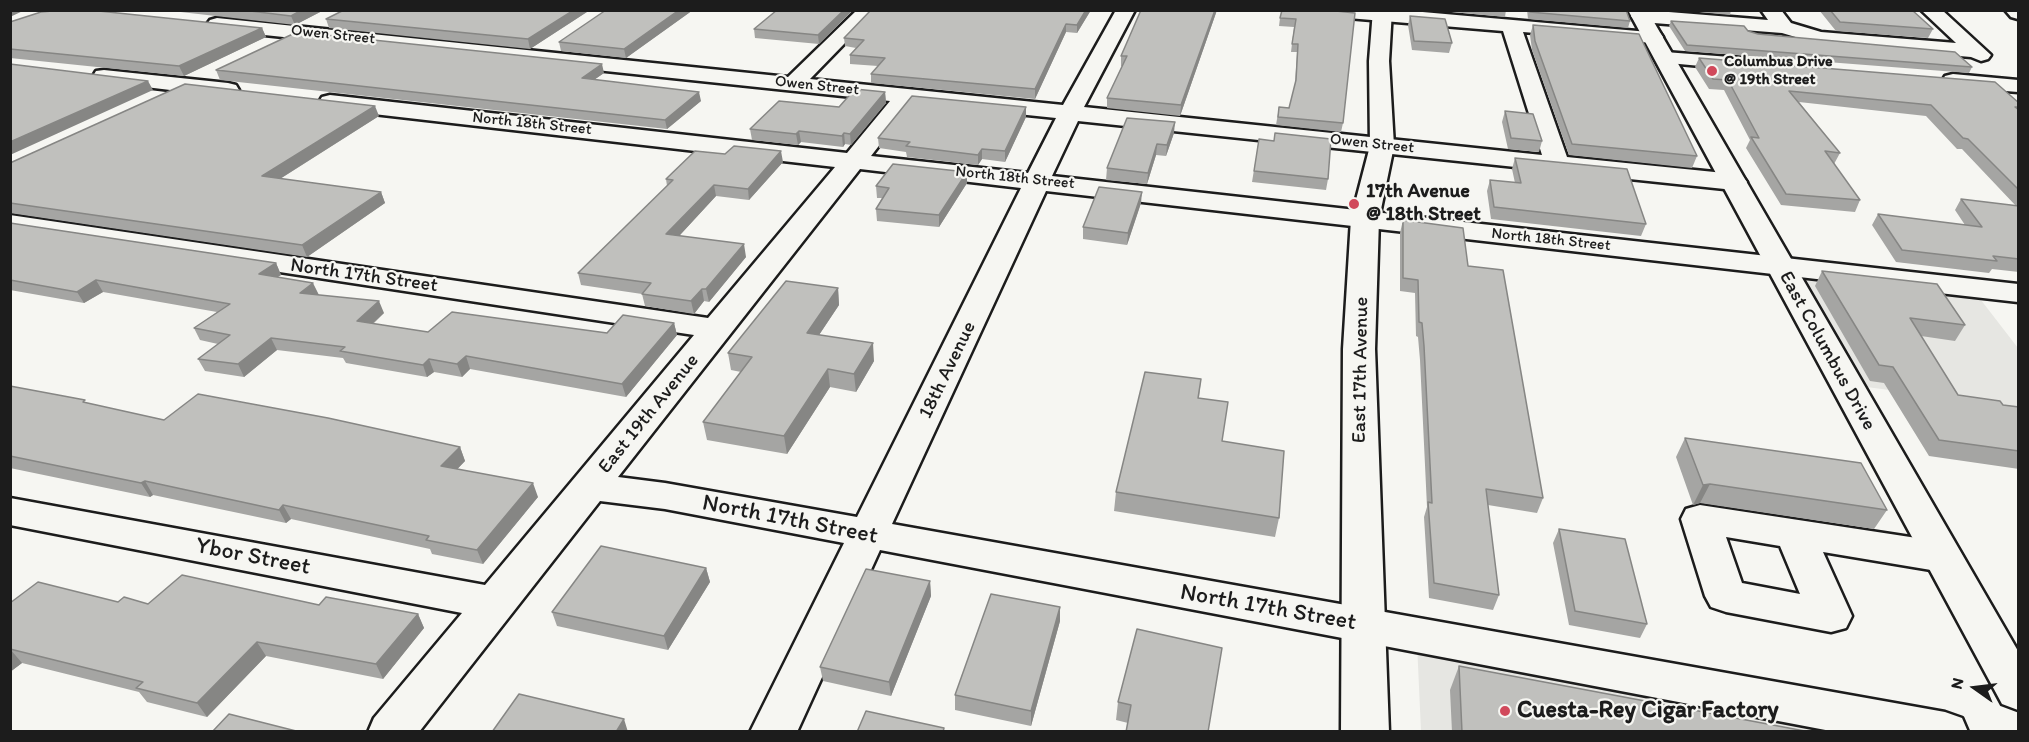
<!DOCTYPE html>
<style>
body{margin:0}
#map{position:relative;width:2029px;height:742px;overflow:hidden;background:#f6f6f2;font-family:Itim,sans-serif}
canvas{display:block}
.frame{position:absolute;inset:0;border:12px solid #1c1c1c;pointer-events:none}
.north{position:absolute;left:1945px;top:658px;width:60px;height:60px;-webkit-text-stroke:4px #f6f6f2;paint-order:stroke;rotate:284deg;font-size:16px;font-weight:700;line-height:24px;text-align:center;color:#1c1c1c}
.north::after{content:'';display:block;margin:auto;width:21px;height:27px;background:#1c1c1c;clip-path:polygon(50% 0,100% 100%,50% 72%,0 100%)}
</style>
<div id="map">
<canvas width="2029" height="742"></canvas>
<div class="frame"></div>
<div class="north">N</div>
</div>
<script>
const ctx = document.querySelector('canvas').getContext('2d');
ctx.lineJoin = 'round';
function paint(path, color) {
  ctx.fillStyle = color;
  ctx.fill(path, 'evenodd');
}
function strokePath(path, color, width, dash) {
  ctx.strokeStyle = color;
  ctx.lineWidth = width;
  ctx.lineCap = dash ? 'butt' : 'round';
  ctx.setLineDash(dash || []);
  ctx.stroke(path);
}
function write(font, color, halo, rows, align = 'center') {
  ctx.font = font + ' Itim,sans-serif';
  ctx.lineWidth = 4.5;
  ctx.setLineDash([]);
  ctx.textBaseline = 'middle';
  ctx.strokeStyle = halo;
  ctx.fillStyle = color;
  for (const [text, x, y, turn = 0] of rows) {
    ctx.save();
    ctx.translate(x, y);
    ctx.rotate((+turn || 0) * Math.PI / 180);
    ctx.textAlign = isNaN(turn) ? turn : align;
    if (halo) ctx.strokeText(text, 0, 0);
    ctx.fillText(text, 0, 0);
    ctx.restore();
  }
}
const built = new Path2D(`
 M1784,269L1974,291L2018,348V407L1844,384Z
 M1417,643L1896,731H1421Z`);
const minor = new Path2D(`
 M857,10H877L810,79L1063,105L1116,10H1135L1084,107L1542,155L1503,31L1324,16L1317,14L1315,10H1400L1660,33L1663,37L1660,41L1653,43L1523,32L1567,157L1734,174L1743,177L1747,182L1743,187L1734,190L1078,121L1052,176L2018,284V302L1046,191L892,524L1945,712L1962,718L1968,732H1836L880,550L797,732H750L844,543L665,509L600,501L419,732H368L374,718L462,613L10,525V498L485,585L694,335L10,231V215L708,318L835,167L330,109L322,107L319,102L322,97L330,95L847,153L890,101L217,30L210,28L207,24L210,20L217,18L788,77ZM912,103L1056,118L1028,173L871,156ZM860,169L1021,188L857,517L665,483L618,477Z
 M1644,10L1768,20L1761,10H1781L1791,23L1821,32L1956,43L1921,10H1942L1991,55L1988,59L1981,61L1971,57L1819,44L1782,33L1641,22L1634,20L1631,16L1634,12Z
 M1665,52L1743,58L1750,60L1754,64L1750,68L1743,70L1658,62L1655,58L1658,54Z
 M104,70L228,83L236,85L239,90L236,95L228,97L96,81L93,76L96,71Z
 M1953,74L2018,80V92L1945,86L1942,81L1945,76Z
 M1700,505L1943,542L1957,547L1963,557L1957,567L1943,572L1823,552L1852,616L1846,628L1831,632L1726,612L1711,607L1705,596L1681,519L1686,509ZM1726,537L1780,546L1800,594L1742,583Z`);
const major = new Path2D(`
 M1373,10H1392L1389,61L1394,146L1379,219L1375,349L1389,732H1341L1343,349L1351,219L1370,146L1369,61Z
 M1628,10H1647L2018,651V710L2002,704Z`);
const highway = new Path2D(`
 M2005,10H2018V19L2011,17Z`);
const wall = new Path2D(`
 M163,10H324L295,25Z
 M590,10L530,49L329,28L326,19Z
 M693,10L626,58L561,51L559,42Z
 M777,10H853L819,44L755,38L754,29Z
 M871,10H1091L1077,33L1066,32L1035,99L871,83V74L878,66L850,64V55L856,48L845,46L844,38Z
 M1217,10L1180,116L1107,108V98L1122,66H1121V56Z
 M1326,10L1343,123L1341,132L1276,125L1279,107L1289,108L1295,84L1297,52H1291L1294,27L1279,26L1280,18Z
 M1431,10H1506L1505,17Z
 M1527,10H1626L1630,21L1628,28L1528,19Z
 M1678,10H1731L1730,15Z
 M1819,10H1912L1933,29L1928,38L1836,31Z
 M1410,16L1452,43L1449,53L1412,50L1408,25Z
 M1671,21L1748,31L1758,34L1972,67L1969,73L1685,51L1669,26Z
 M10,22L262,28L266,37L184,76L10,58Z
 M1533,25L1697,156L1692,168L1569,155L1532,50L1530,35Z
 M1699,58L2019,103V272L1992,269L1989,273L1896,262L1872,225L1878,214L1965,225L1955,210L1961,199L2016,206L1962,149H1957L1926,116L1799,102L1840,153L1834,164H1833L1860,200L1855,212L1781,205L1746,148L1750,140L1724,90L1709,89L1695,67Z
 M216,70L604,73L595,79L701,101L667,129L220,80Z
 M885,92L886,103L851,145L845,144L843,147L801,142L798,145L752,140L750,129L839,107Z
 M1505,111L1542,141L1539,152L1508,149L1502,122Z
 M379,116L280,179L381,192L385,203L307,257L10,213V163Z
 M1026,117L1005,162L982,159L978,165L907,157L906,152L879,148L878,138Z
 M1174,133L1166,156L1156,155L1147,184L1106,180L1107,168Z
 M1259,139L1328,179L1326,190L1252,182Z
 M1515,158L1646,224L1641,236L1491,219L1487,191L1490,180L1515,183L1512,169Z
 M783,162L749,200L716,196L679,236L746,257L709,302L704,301L694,314L645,306L642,294L581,285L578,273L667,186L666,179Z
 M967,172V183L939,227L877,221L876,209L882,198H877L876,186Z
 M1141,203L1127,245L1083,239V227Z
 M1403,220L1468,266L1543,498L1537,513L1488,505L1499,595L1493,610L1429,598L1424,517L1427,507L1420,360L1418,337L1416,336L1415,293L1400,291V233Z
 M10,223L276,263L281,275L277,277L318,295L384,313L373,324L428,332L607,333L674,323L677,335L626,397L470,369L462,377L434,372L427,377L346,363L343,358L277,350L244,377L205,371L198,359L218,344L200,340L194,328L217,312L103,292L84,303L10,290Z
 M1822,271L1965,325L1955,341L1921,336L1958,395L2003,405L2019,407V469L1929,456L1884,383L1870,381L1815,286Z
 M838,288L839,305L819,335L874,361L856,392L830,387L787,454L707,440L703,422L741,372L731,370L728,353Z
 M1201,379L1199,398L1222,441L1279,518L1275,537L1114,511L1116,492Z
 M10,386L164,420L460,447L465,461L457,469L538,497L483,564L432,554L430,549L291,519L286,523L153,495L150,497L10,468Z
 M1685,438L1887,510L1874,529L1700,503L1693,505L1676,457Z
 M1559,529L1647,624L1640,638L1569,625L1553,543Z
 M706,568L710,582L668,650L557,626L552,612Z
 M930,581L931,596L891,696L823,681L820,667Z
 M118,602L148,604L319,605L418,614L424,628L383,679L266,656L207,717L147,702L139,692L22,663L10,672V603Z
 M1060,607V621L1031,726L955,710V695Z
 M1222,648L1128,723L1116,720L1118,702Z
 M1459,666L1810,732H1452L1450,690Z`);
const shadedWall = new Path2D(`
 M10,10H25L10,17Z
 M302,10H324L295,25L291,16Z
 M574,10H590L530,49L528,39Z
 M679,10H693L626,58L624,49Z
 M844,10H853L819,44L818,35Z
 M1086,10H1091L1077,33V25Z
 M1215,10H1217L1180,116L1181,105Z
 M1066,24V32L1035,99V89Z
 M262,28L266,37L184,76L179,66Z
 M602,64L604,73L584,87L582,78Z
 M148,81L153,90L10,155V142Z
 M699,92L701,101L667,129L665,120Z
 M885,92L886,103L851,145L850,134Z
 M375,106L379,116L267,187L262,176Z
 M1026,107V117L1005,162V151Z
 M1175,122L1174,133L1166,156L1167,145Z
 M799,131L801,142L798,145L796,134Z
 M844,133L845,144L843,147L842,136Z
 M1157,144L1156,155L1147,184L1148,173Z
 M982,149V159L978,165V155Z
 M781,151L783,162L749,200L748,189Z
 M967,172V183L939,227V215Z
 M714,185L716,196L669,247L666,234Z
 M381,192L385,203L307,257L302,245Z
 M1142,192L1141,203L1127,245L1128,233Z
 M744,244L746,257L709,302L706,289Z
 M276,263L281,275L264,286L259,274Z
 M96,280L103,292L84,303L77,292Z
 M313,283L319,295L300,293Z
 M838,288L839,305L809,350L807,333Z
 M702,289L704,301L694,314L691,301Z
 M379,301L384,313L362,333L357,321Z
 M674,323L677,335L626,397L622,384Z
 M271,338L277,350L244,377L238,364Z
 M873,343L874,361L856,392L854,374Z
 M466,356L470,369L462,377L457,364Z
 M429,359L434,372L427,377L423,365Z
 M828,369L830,387L787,454L784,436Z
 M460,447L465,461L447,480L441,466Z
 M145,481L153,495L150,497L141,483Z
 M533,483L538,497L483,564L477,550Z
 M1710,484L1700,503L1693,505L1703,485Z
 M283,505L291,519L286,523L279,510Z
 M706,568L710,582L668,650L664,636Z
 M930,581L931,596L891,696L889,682Z
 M1060,607V621L1031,726V711Z
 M418,614L424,628L383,679L376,664Z
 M257,642L266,656L207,717L197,703Z
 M10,649L22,663L10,672Z
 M624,719L628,732H616Z`);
const building = new Path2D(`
 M64,10H89L262,28L179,66L10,49V22L41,12Z
 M242,10H302L291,16Z
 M344,10H574L528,39L326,19Z
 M606,10H679L624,49L559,42Z
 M777,10H844L818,35L754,29Z
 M871,10H1086L1077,25L1066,24L1035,89L871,74L885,58L850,55L864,40L844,38Z
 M1141,10H1215L1181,105L1107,98L1127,56H1121Z
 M1282,10H1326L1355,13L1343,123L1278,117L1279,107L1289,108L1296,80L1298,44H1292L1296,19L1280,18Z
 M1530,10H1626L1630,21L1530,12Z
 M1830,10H1912L1933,29L1840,22Z
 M1410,16L1445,19L1452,43L1414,41Z
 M1671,21L1744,26L1748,31L1758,34L1955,52L1972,67L1687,45Z
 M1533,25L1639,34L1697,156L1572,144L1535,41Z
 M297,32L602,64L582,78L699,92L665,120L216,70Z
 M1699,58L1995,82L2019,103V107H2015L2019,110V190L1968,139L1963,138L1931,105L1789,91L1840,153L1825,151L1860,200L1786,194L1751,137L1759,138L1728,80L1713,79Z
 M10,64L148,81L10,142Z
 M185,84L375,106L262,176L381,192L302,245L10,203V163Z
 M855,89L885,92L850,134L844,133L842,136L799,131L796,134L750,129L779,101L839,107Z
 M912,96L1026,107L1005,151L982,149L978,155L906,146L910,142L878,138Z
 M1505,111L1533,114L1542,141L1511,138Z
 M1127,118L1175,122L1167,145L1157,144L1148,173L1107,168Z
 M1275,133L1331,139L1328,179L1254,171L1259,139L1274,141Z
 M734,146L781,151L748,189L714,185L666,234L744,244L706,289H702L691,301L642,294L651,283L578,273L673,180L666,179L695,151L725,154Z
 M1515,158L1627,169L1646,224L1494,207L1490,180L1521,183Z
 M893,164L967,172L939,215L876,209L889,188L876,186Z
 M1099,187L1142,192L1128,233L1083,227Z
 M1961,199L2019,206V259L1993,256L1997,261L1902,250L1878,214L1982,227Z
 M1403,220L1463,228L1468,266L1503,270L1543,498L1486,489L1499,595L1434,583L1428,502L1432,503L1424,346L1422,323L1419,322L1418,280L1403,278Z
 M10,223L276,263L259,274L313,283L300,293L379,301L357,321L428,332L452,312L607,333L623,315L674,323L622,384L466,356L457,364L429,359L423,365L340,351L345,347L271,338L238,364L198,359L230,335L194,328L230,304L96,280L77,292L10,280Z
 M1822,271L1937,284L1965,325L1910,318L1958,395L2000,401L2003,405L2019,407V451L1939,440L1893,367L1879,365Z
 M786,281L838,288L807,333L873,343L854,374L828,369L784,436L703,422L752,357L728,353Z
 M1145,372L1201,379L1198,398L1228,402L1222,441L1284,451L1279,518L1116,492Z
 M10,386L85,400L83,402L164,420L198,394L328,418L460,447L441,466L533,483L477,550L426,540L429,536L283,505L279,510L145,481L141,483L10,456Z
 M1685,438L1861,463L1887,510L1710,484L1703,485Z
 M1559,529L1625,539L1647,624L1575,611Z
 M601,546L706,568L664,636L552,612Z
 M866,569L930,581L889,682L820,667Z
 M182,575L319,605L326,597L418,614L376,664L257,642L197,703L136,688L143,682L10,649V603L38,582L118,602L124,597L148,604Z
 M991,594L1060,607L1031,711L955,695Z
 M1137,629L1222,648L1208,732H1126L1131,705L1118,702Z
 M1459,666L1810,732H1462Z
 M519,694L624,719L616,732H492Z
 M866,711L944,728L943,732H857Z
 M229,714L300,732H212Z`);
const markers = [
 [1712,71,6,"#d1495b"],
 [1354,204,6,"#d1495b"],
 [1505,711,6,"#d1495b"]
];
const farStreetnames = [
 ["Owen Street",333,35,6],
 ["Owen Street",817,86,6],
 ["North 18th Street",532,124,6],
 ["Owen Street",1372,144,6],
 ["North 18th Street",1015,178,6],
 ["North 18th Street",1551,240,6]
];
const farPoinames = [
 ["Columbus Drive",1724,62],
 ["@ 19th Street",1724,80]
];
const poiNames = [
 ["17th Avenue",1366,192],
 ["@ 18th Street",1366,215]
];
const streetNames = [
 ["North 17th Street",364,276,8],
 ["East Columbus Drive",1827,351,61],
 ["18th Avenue",948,370,-64],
 ["East 17th Avenue",1361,370,-89],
 ["East 19th Avenue",649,414,-51]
];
const nearStreetnames = [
 ["North 17th Street",790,520,11],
 ["Ybor Street",253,557,11],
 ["North 17th Street",1268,608,10]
];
const nearPoinames = [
 ["Cuesta-Rey Cigar Factory",1517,711]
];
paint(built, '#e6e6e2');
strokePath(minor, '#1c1c1c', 5);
strokePath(major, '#1c1c1c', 5);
strokePath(highway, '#1c1c1c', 5);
paint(minor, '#f6f6f2');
paint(major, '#f6f6f2');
paint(highway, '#f6f6f2');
paint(wall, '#a5a5a3');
paint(shadedWall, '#868684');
paint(building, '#c0c0bd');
strokePath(building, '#868684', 1.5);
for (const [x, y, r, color] of markers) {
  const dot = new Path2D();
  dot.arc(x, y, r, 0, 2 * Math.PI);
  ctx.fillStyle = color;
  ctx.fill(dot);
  strokePath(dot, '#f6f6f2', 2);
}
write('16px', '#1c1c1c', '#f6f6f2', farStreetnames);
write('bold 16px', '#1c1c1c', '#f6f6f2', farPoinames, 'left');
write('bold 20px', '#1c1c1c', '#f6f6f2', poiNames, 'left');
write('20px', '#1c1c1c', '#f6f6f2', streetNames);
write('24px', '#1c1c1c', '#f6f6f2', nearStreetnames);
write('bold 24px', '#1c1c1c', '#f6f6f2', nearPoinames, 'left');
</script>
